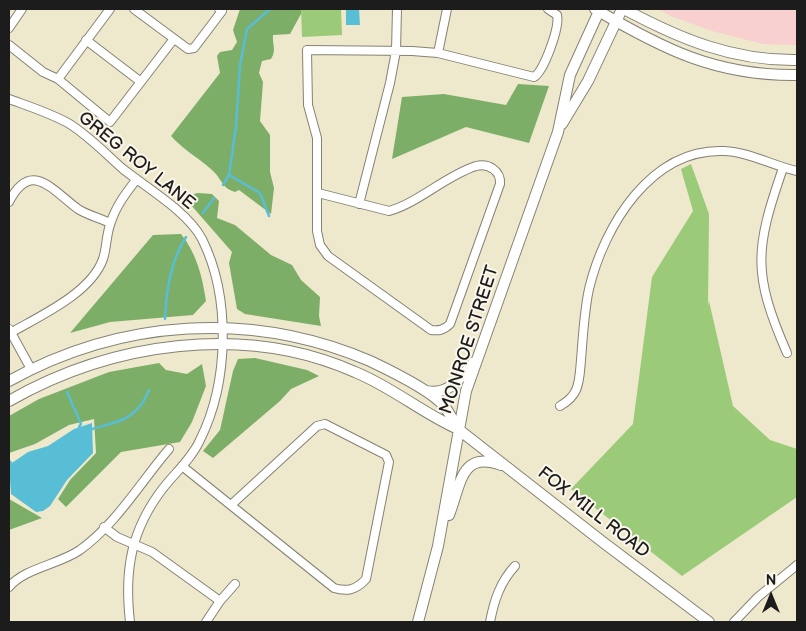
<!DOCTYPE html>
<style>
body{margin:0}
#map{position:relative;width:806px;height:631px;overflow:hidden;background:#eee8cc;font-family:"Balsamiq Sans",sans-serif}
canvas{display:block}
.frame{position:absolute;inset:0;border:10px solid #1c1c1c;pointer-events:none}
.north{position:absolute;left:746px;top:571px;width:50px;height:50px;-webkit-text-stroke:4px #fbf7ec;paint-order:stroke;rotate:0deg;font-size:14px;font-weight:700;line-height:20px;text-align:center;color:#1c1c1c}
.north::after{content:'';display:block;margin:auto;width:18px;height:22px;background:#1c1c1c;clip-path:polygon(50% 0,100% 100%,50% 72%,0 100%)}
</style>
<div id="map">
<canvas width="806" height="631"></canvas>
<div class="frame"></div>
<div class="north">N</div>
</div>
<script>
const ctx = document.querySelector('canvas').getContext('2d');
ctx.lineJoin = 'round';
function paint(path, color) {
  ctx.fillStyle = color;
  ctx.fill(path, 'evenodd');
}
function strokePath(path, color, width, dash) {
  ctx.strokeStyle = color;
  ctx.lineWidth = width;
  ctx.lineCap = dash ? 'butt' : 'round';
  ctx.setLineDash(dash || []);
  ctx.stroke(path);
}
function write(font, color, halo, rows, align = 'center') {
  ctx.font = font + ' "Balsamiq Sans",sans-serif';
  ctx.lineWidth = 4;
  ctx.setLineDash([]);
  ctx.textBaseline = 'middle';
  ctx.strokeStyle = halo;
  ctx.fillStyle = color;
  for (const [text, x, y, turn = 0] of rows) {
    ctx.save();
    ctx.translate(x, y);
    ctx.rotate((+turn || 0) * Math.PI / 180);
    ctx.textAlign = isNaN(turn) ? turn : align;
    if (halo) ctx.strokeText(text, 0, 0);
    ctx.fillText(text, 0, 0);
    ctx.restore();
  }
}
const built = new Path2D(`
 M658,9H797V45L763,44L712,31L671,16Z`);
const green = new Path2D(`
 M301,9H341L342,35L302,37Z
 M691,164L709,214L708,306L709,301L733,406L770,440L797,449V497L682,576L571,489L633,424L652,277L693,211L681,169Z`);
const forest = new Path2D(`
 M240,9H301V14L290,34L273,35C272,45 277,50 271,59L262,61L259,73L263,82L260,121L270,135V172L274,188L271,214L239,190L235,192C223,188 223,183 216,174C203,160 184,151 171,136L220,73L217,56L220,52L232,50L237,42L233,30Z
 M518,84L549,86L529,143L466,127L392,159L402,97L444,94L506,105Z
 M198,193L212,194L219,201L217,218L235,225L271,255L292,265L301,280L320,297L319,316L321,326L245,314L237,309L229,263L232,252L191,205L194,194Z
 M181,234C197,254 202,276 206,301L193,315L110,322L70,333L153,235Z
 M255,358L307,370L319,376L291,389L280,401L213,458L203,451L220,430L233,371L238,359Z
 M159,363L166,370L187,374L202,364L206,386L192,422L180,442L121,452L66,507L58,499L70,480L96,453L94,419L69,425L35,444L9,453V416L39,399L109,372Z
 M9,499L42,518L9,530Z`);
const water = new Path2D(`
 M346,9H359L360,25H346Z
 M92,423L93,453L67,480L50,506L43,511L36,512L11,494L9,465L28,452L48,446L74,429Z`);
const stream = new Path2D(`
 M223,185L229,175
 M203,213L214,198
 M269,216L260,193L229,175L236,127L240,65L247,29L270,9
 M165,319C166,292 171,260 186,237
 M67,392L81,424L79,427
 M92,429C120,421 137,420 149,390
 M9,461L11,463`);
const minor = new Path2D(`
 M134,9L188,49L194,48L222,11L219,9
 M447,9L438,53L534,77C544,71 560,27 557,15L548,9
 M9,28L22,9
 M86,40L141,82
 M9,45L43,72L58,79L110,122L173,40
 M58,79L110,9
 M9,99C28,106 50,113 68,123C88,135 106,154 123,169C147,188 188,212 202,239C231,297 229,382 200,440C192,458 176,472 164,487C131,529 124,570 130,622
 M783,168C755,249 752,273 787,353
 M318,193L389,211C420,202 445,176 476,166C489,163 501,171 500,184L450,324C444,330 439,331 431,330L328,256L320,245L317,231V138L308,105L307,50L412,51L438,53
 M9,202C31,159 52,190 78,209C87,215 100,218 110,223
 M359,204L390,83L396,51L397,9
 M9,329L31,369
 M12,332C40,316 91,293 103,259C107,247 106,234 111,222C116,206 126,193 136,180
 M560,406C567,402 573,397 576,390C580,381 580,370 581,360C583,336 584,312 589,289C604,226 651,148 724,151C750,152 773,166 797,171
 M182,466L334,588C347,592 356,590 366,579L389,462L386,455L325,424L317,426L231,505
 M104,527L117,537L152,552L220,601L206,622
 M9,587C25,568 58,565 80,550C117,523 140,483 169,449
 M220,601L235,584
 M490,622C494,601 500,582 515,566
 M734,622L758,597L797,565`);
const major = new Path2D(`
 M595,9C663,49 716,76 797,75
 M624,9C680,39 733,61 797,60
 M562,124L588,81L622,9
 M9,381C121,319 252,310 370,361C389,370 431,390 444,406C450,413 453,421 458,429
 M426,391C449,396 460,378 474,362
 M9,401C112,342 245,323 355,372C392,387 422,413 458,429L604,543L709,622
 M449,515C461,484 461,450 501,465
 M418,622L438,546L466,391L558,132L570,75L600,9`);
const streetNames = [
 ["GREG ROY LANE",136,161,39],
 ["MONROE STREET",470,340,-72],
 ["FOX MILL ROAD",593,513,38]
];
paint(built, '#f7d0cf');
paint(green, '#9bca78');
paint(forest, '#7cae68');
paint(water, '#57bed5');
strokePath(stream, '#57bed5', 2.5);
strokePath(minor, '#858274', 10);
strokePath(major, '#858274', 12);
strokePath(minor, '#fff', 8);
strokePath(major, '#fff', 10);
write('18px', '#1c1c1c', '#fbf7ec', streetNames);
</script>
